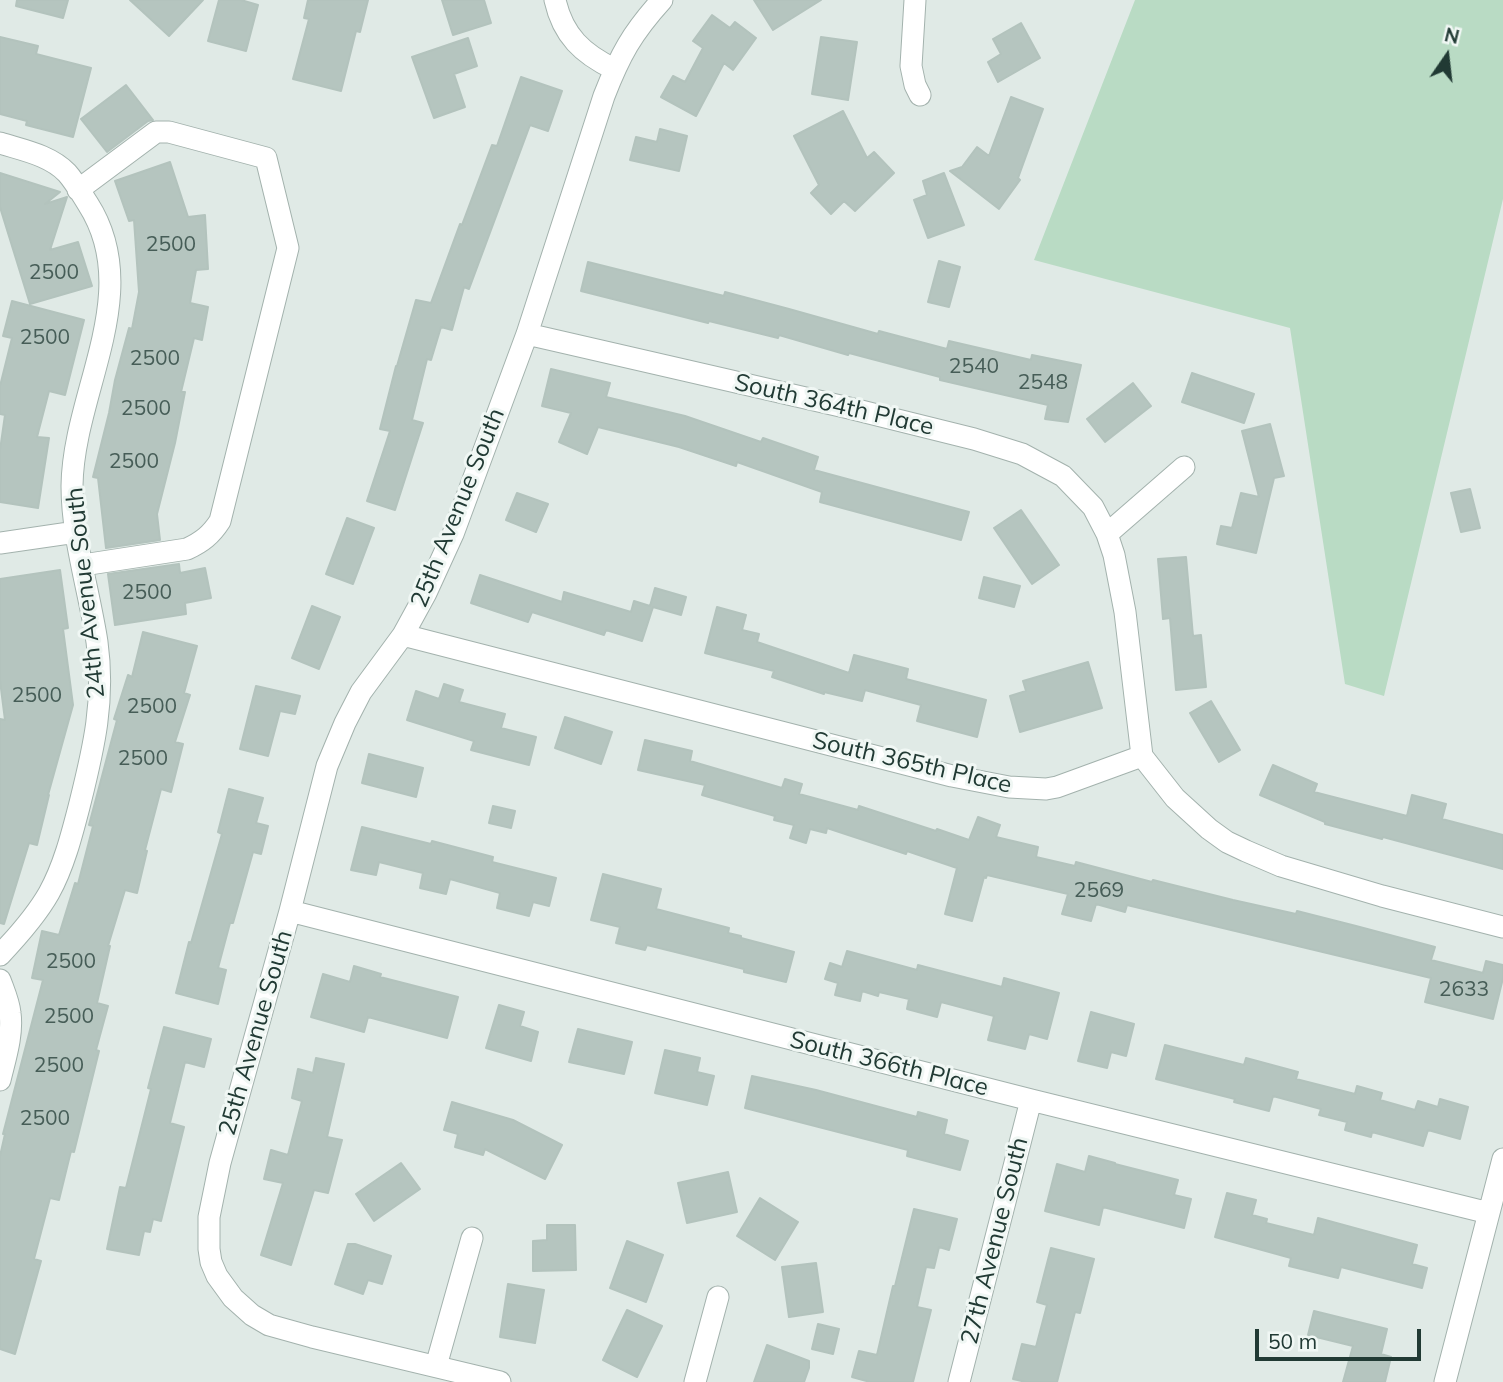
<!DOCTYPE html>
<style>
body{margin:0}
#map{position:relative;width:1503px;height:1382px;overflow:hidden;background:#e0eae6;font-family:Mulish,sans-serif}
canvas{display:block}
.north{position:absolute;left:1412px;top:21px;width:70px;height:70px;-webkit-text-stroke:5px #f0f7f4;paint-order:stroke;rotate:14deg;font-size:19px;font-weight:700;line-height:28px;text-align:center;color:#213a34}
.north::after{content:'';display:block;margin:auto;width:24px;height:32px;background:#213a34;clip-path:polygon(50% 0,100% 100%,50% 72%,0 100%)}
.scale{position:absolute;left:1255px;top:1329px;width:166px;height:32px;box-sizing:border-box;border:4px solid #213a34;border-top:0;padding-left:9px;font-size:21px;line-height:24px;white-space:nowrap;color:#213a34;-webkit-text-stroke:5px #f0f7f4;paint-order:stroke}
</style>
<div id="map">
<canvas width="1503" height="1382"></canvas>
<div class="north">N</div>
<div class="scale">50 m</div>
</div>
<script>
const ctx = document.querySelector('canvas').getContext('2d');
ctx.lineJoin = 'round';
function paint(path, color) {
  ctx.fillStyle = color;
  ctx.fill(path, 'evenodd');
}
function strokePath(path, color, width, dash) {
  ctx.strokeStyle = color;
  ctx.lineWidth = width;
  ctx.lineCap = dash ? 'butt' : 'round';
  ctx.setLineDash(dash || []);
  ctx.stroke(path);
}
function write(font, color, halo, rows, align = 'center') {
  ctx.font = font + ' Mulish,sans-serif';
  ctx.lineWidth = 6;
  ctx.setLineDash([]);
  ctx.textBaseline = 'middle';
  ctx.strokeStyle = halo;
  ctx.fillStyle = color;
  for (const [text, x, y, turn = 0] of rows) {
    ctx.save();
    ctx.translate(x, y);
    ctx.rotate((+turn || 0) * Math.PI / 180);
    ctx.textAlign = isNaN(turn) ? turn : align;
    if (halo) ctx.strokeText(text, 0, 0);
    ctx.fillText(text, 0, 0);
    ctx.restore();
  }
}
const green = new Path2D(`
 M1135,0H1503V199L1384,696L1345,684L1290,328L1034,260Z`);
const building = new Path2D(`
 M17,0H68L63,18L16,6Z
 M130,0H203L169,36Z
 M219,0H241L258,5L246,51L208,41Z
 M308,0H368L360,32L356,31L341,91L293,79L309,19L304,18Z
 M442,0H484L491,23L453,35Z
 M754,0H821L773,30Z
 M712,15L730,28L735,22L756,38L733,70L724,63L696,116L661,97L673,76L685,82L703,48L693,41Z
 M1021,23L1040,58L998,82L988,62L1001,54L993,39Z
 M0,37L38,46L36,54L91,68L73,137L26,125L27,121L0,114Z
 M821,37L857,42L848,100L812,94Z
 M468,38L477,66L454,74L465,107L434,118L412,57Z
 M521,77L562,91L548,131L530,125L469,289L464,287L452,330L441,327L431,360L427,359L412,420L423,423L395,510L367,501L390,431L380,429L396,366H397L416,300L431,303L460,224L462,225L492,145L497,146Z
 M126,85L153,120L148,121L107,152L81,119Z
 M1011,97L1043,109L1018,178L1020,180L999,209L950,171L962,167L977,147L989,156Z
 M843,111L867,158L874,152L894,173L855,211L844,201L831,214L811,193L819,185L794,136Z
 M660,129L687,136L679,171L630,160L636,137L657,142Z
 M170,162L188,217L205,215L208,269L196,270L190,303L208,307L202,340L194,338L181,392H185L175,443L157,514L160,540L106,548L98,478L93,477L109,413L115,380L129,328L132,329L139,292L134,220L129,221L115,181Z
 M0,173L60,192L45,204L67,197L50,250L78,242L92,286L30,304L0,207Z
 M944,173L964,225L928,238L914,200L927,195L923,181Z
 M939,261L960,267L949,307L928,302Z
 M588,262L724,296L725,292L789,309L878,334L879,331L947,349L949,341L1031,360L1032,355L1081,365L1068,422L1045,419L1048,405L940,380V377L849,353L848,355L779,335L778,338L709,321L708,323L581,291Z
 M12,301L84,320L65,395L49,391L37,437L49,438L38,508L0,502V450L5,415L0,414V386L12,338L3,336Z
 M551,369L610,383L606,397L685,416L761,442L763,438L818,457L814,470L969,512L961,540L820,502L822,492L737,462L736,466L679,447L598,427L587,454L559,442L571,413L542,406Z
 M1192,373L1254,394L1244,423L1182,402Z
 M1133,383L1151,406L1105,442L1087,419Z
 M1270,424L1284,476L1274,478L1256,553L1217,544L1221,526L1232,528L1241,493L1259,497L1242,431Z
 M1470,489L1480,528L1461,532L1451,493Z
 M517,493L548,504L536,532L506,520Z
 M1021,510L1059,565L1032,584L994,528Z
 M347,518L374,528L353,584L326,574Z
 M1186,557L1193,636L1201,635L1206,687L1176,690L1170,618L1163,619L1158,559Z
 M179,564L180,573L205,568L211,598L185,603L186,614L115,625L108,574Z
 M60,570L68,628L63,629L73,705L48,795H49L37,845L29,843L4,924L0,923V719L5,720L0,681V579Z
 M480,575L562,602L564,592L631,612L634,601L650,606L655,588L686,597L681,615L653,607L642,641L606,630L604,635L532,612L528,622L471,603Z
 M984,577L1020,586L1014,607L979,598Z
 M312,606L340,617L319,669L292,658Z
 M717,607L746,615L742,630L759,634L757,642L849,673L854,655L908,669L906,679L986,700L977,737L917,721L921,705L865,690L862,701L824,692V694L772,677L774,671L705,653Z
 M143,632L197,646L184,693L190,695L175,742L183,744L171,792L161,789L145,850L147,851L137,893L125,890L108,946H110L97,1003L108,1006L96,1050L99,1051L74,1152L71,1151L59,1200L50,1198L34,1259L41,1261L15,1354L0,1349V1156L5,1134H3L43,980L32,978L42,931L59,935L75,883L78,884L93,826L89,825L117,720L114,719L128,675L132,677Z
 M1088,662L1102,708L1020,732L1010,696L1026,691L1023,681Z
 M444,684L463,690L459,702L505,714L501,728L536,737L529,765L471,750L474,741L407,720L416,691L439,699Z
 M256,686L300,696L295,714L280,711L268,756L240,749Z
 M1211,701L1240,750L1219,762L1190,713Z
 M565,717L612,732L601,764L555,748Z
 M645,740L692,751L690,761L782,788L785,779L802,784L799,794L858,810L859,806L936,831L937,829L969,840L978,817L1000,825L996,837L1038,847L1036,857L1075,866L1076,862L1152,882L1153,880L1233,900L1296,914L1297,911L1356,926L1435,947L1431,960L1483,973L1486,961L1503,965V978L1493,1019L1425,1002L1431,978L1127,905L1125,912L1096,904L1091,921L1062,914L1068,894L987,875L986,878L984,877L972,921L945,914L957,868L907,851L906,854L827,828L826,833L810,829L806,843L790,838L794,825L774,820L775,816L702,795L705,785L638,770Z
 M369,754L423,768L416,797L362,783Z
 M1273,765L1317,784L1314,792L1407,816L1412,795L1446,804L1442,819L1503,835V869L1383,837L1382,839L1325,824V822L1260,795Z
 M229,789L263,798L256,823L268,826L261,854L253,852L233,923H230L218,968L226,970L218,1004L176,993L189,942L191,943L222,834L218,832Z
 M493,806L515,811L511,828L489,823Z
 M362,827L431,844L432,841L493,857L492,862L556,878L549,906L533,902L529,916L497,908L500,893L450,879L446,894L420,888L423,873L379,862L376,875L351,870Z
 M603,874L661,889L656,909L729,928L728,933L741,936V938L794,952L786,982L744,972V969L647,945L645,950L616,943L620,927L591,920Z
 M847,951L917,970L918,965L1002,987L1004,978L1059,993L1047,1039L1029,1034L1025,1049L988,1040L994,1016L941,1002L937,1017L907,1009L909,999L879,992L878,996L862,991L860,1001L835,995L838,983L825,979L830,963L842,967Z
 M354,966L381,974L380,977L458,997L447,1038L368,1017L364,1032L311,1017L323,974L350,982Z
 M499,1005L524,1012L520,1026L538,1032L531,1061L486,1048Z
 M1091,1012L1134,1024L1126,1056L1111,1052L1107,1068L1078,1061Z
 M164,1027L211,1039L204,1067L185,1062L170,1123L184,1127L161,1221L153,1219L150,1232L144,1231L139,1255L107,1249L120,1187L126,1188L151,1089L148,1088Z
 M578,1029L632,1042L624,1074L569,1062Z
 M1165,1045L1244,1065L1246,1058L1298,1072L1296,1079L1355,1094L1357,1086L1382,1093L1380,1100L1415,1110L1418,1101L1438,1107L1440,1099L1468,1107L1460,1139L1428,1130L1423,1146L1372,1132L1371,1137L1345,1130L1347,1122L1319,1115L1321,1109L1273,1096L1269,1111L1234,1102L1235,1099L1156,1079Z
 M665,1050L700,1058L697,1072L714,1076L707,1105L655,1093Z
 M316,1058L344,1064L327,1137L342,1140L328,1193L314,1190L291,1265L261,1255L283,1183L264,1179L271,1150L288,1155L302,1101L292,1098L298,1069L313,1073Z
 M752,1076L816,1090L917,1117L918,1112L947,1120L944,1134L968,1141L960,1170L907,1156L908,1150L745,1108Z
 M452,1102L513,1120L562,1145L545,1179L485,1149L483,1155L455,1147L458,1134L444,1130Z
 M1089,1156L1115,1163V1164L1178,1180L1174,1195L1191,1199L1184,1228L1103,1207L1099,1225L1045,1211L1057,1164L1085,1172Z
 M401,1163L420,1189L374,1221L356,1194Z
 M728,1172L737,1212L687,1223L678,1183Z
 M1227,1193L1256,1200L1252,1215L1267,1219L1266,1223L1314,1235L1318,1218L1417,1245L1412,1264L1427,1268L1422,1288L1341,1267L1338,1278L1289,1266L1291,1258L1215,1237Z
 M760,1198L798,1222L775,1260L737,1236Z
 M914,1209L957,1219L949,1250L939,1247L934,1268L926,1267L917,1307L931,1310L913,1382H870L852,1377L859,1351L877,1355L893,1286H895Z
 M547,1225H575L576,1270L533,1271V1241L547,1240Z
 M627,1241L663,1255L646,1302L610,1288Z
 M348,1244H355L391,1256L382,1284L368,1280L363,1294L335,1284Z
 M1051,1248L1094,1259L1080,1313L1075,1312L1057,1382H1026L1013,1379L1022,1344L1036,1347L1047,1305L1037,1302Z
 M816,1263L823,1312L789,1317L782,1267Z
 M508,1284L544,1290L535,1343L500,1337Z
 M627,1310L662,1326L637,1377L603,1360Z
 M1314,1311L1387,1329L1381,1354L1391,1357L1385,1382H1343L1353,1346L1308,1335Z
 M818,1324L839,1329L833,1354L812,1349Z
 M767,1345L809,1361V1368L804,1382H754Z`);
const minor = new Path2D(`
 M555,0C563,36 583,54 614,69
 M915,0L911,66L915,85L920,95
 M0,143C22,150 50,155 67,173C75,182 81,193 88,204C145,293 73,392 72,486C72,538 89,590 97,642C105,700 94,747 80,803C72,834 64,866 49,893C36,916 18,936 0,955
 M78,190L156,132H169L266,158L288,248L220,521C211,535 202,542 187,549L83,565
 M527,334L849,408L974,439L1022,454L1063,476L1093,507L1107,534L1114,555L1125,612L1142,756
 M1107,534L1184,467
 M0,543L76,532
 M403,635L952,776L1009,787L1046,789L1057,787L1142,756L1175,798L1209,829L1227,842L1246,851L1281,866L1382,896L1503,927
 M290,911L1031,1100L1489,1213
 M0,980C4,991 9,1002 10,1013C13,1035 5,1059 0,1080
 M436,1366L472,1238
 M500,1382L312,1337L269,1325L252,1315L233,1298L217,1276L211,1262L209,1249V1217L220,1163L290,911L327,766L345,723L361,692L403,635L426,593L453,534L527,334L604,96C620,55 632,33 662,0
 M695,1382L718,1297
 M959,1382L1031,1100
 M1445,1382L1503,1159`);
const numberNames = [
 ["2500",171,245],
 ["2500",54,273],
 ["2500",45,338],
 ["2500",155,359],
 ["2540",974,367],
 ["2548",1043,383],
 ["2500",146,409],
 ["2500",134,462],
 ["2500",147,593],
 ["2500",37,696],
 ["2500",152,707],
 ["2500",143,759],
 ["2569",1099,891],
 ["2500",71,962],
 ["2633",1464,990],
 ["2500",69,1017],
 ["2500",59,1066],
 ["2500",45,1119]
];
const streetNames = [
 ["South 364th Place",834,405,13],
 ["25th Avenue South",458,508,-68],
 ["24th Avenue South",86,593,-96],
 ["South 365th Place",912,763,13],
 ["25th Avenue South",256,1033,-74],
 ["South 366th Place",889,1064,14],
 ["27th Avenue South",995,1241,-76]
];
paint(green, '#b9dbc4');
paint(building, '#b5c5bf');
strokePath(building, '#b3c3bd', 2);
strokePath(minor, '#a3b2ad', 23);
strokePath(minor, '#fff', 21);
write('21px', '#465d57', null, numberNames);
write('24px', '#213a34', '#f0f7f4', streetNames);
</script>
